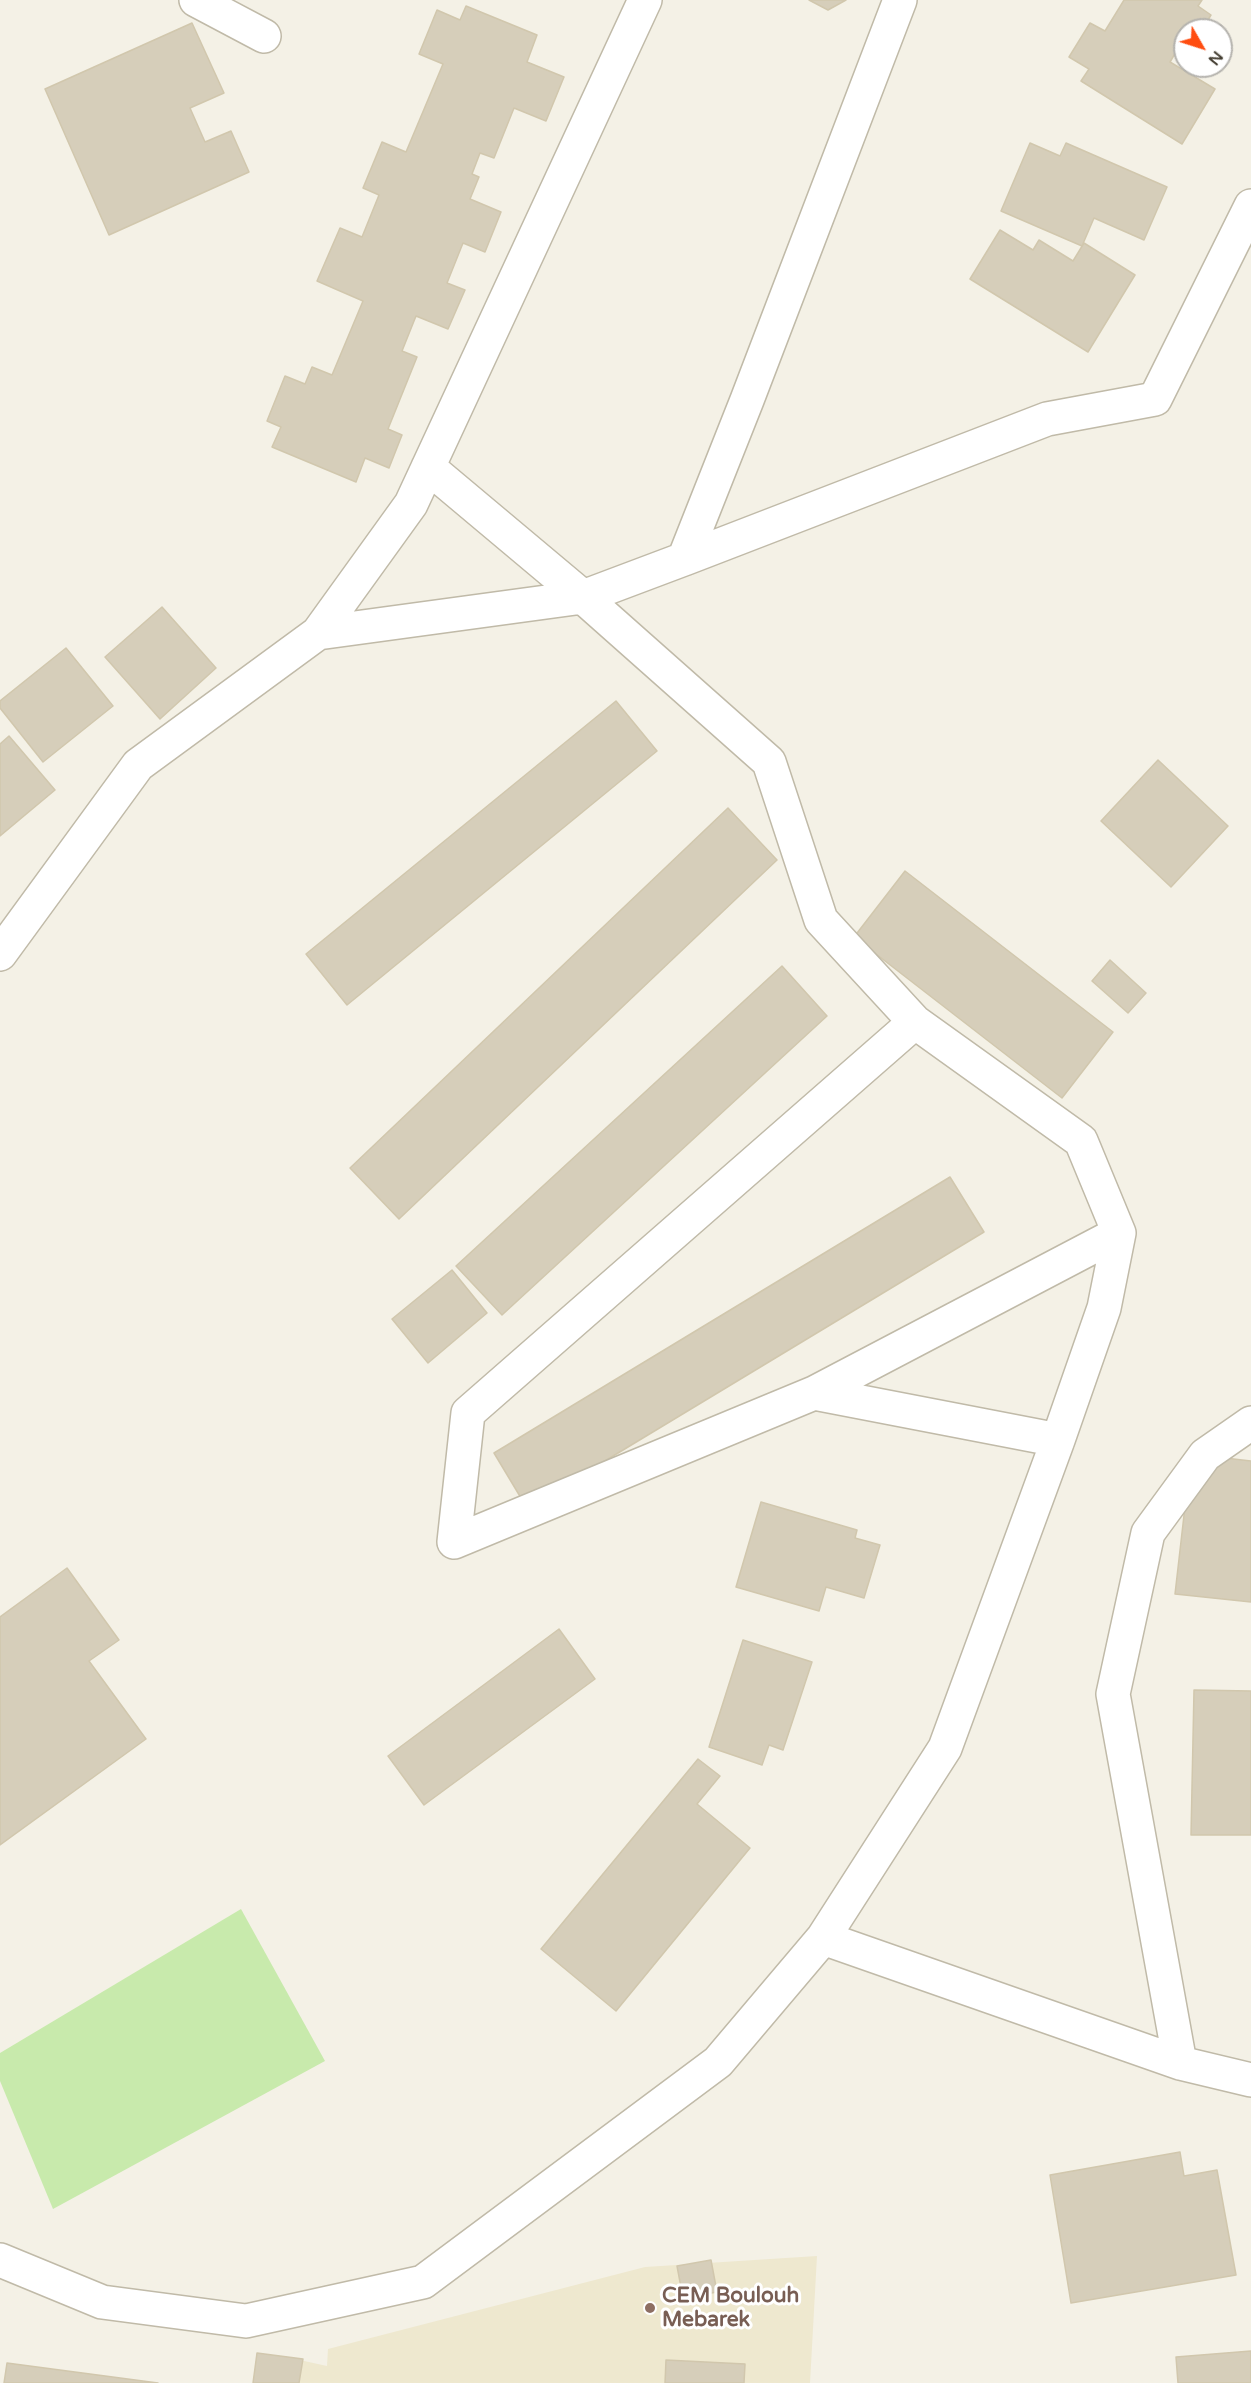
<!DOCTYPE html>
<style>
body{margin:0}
#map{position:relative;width:1251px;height:2383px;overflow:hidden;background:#f4f1e6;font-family:"Varela Round",sans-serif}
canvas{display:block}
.north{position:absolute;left:1173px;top:18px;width:60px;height:60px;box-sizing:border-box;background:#fff;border:2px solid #b5b3ae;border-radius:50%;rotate:129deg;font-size:16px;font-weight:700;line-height:24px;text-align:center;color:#474135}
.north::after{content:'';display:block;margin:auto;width:21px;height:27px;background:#ff4d11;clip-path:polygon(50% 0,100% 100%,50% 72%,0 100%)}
</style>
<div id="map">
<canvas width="1251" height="2383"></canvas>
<div class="north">N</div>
</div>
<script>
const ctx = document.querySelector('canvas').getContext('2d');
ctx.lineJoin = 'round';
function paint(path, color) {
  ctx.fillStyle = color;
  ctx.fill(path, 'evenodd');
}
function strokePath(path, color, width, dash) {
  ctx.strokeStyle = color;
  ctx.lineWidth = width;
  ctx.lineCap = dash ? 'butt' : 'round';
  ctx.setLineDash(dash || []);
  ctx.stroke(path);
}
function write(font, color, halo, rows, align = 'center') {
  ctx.font = font + ' "Varela Round",sans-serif';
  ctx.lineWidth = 6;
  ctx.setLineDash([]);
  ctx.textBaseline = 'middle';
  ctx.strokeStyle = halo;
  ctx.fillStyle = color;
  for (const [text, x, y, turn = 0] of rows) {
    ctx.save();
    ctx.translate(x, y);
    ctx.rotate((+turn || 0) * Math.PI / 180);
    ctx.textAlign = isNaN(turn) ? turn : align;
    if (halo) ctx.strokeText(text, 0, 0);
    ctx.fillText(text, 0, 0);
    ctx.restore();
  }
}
const education = new Path2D(`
 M817,2256L810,2383H286V2357L327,2366L328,2349L645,2267Z`);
const green = new Path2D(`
 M241,1909L325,2061L53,2209L0,2081V2053Z`);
const building = new Path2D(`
 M809,0H846L828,10Z
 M1124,0H1202L1198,6L1211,15L1202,30L1193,25L1190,30H1185V37L1170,62L1215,89L1182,144L1081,81L1089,69L1069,57L1090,23L1105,31Z
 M466,6L537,35L527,62L564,77L546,121L514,108L494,158L480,153L472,174L479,177L470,199L501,212L485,252L463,243L447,283L465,290L448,329L416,316L402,351L417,357L388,429L402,435L389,468L365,458L356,482L272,447L281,427L267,421L285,376L305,384L312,367L332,375L363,301L317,281L340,228L362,237L379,195L363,188L382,142L406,152L443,64L419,54L437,10L460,20Z
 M192,23L224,93L190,108L205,142L231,131L249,172L109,235L45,89Z
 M1030,143L1060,156L1066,143L1167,187L1144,240L1094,218L1082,246L1001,211Z
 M1000,230L1033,250L1039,240L1073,261L1084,243L1135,275L1088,352L970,279Z
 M162,607L216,668L160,719L105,657Z
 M66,648L113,706L43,762L0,708V701Z
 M616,701L657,751L347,1005L306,954Z
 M9,736L55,790L0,836V744Z
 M1158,760L1228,826L1171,887L1101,821Z
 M728,808L777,860L399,1219L350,1168Z
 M905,871L1113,1032L1062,1098L854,937Z
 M1110,960L1146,993L1128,1013L1092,981Z
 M782,966L827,1016L502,1315L456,1266Z
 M950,1177L984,1232L527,1508L494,1453Z
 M452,1270L487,1313L428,1363L392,1319Z
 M1191,1454L1251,1461V1602L1175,1594Z
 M761,1502L857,1530L855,1538L880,1545L864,1598L826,1587L819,1611L736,1587Z
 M67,1568L119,1640L89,1661L146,1739L0,1845V1617Z
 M559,1629L595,1679L424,1805L388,1756Z
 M743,1640L812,1662L783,1750L769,1745L762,1765L709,1747Z
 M1194,1690L1251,1691V1835H1191Z
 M698,1759L720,1776L697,1804L750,1848L616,2011L541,1949Z
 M1180,2152L1184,2176L1217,2170L1236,2275L1071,2303L1050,2175Z
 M711,2260L717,2292L683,2298L677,2266Z
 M1251,2351V2383H1178L1176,2357Z
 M257,2353L303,2359L299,2383H253Z
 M666,2360L745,2364L744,2383H665Z
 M7,2363L158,2383H4Z`);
const minor = new Path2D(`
 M196,0L264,36
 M684,559L1047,419L1155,399L1251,206
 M318,633L411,504L645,0
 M0,954L138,765L318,633L583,597L684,559L747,400L900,0
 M915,1022L468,1413L454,1542L814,1393L1119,1233
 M814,1393L1058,1440
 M823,1938L1180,2063L1251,2080
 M1180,2063L1113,1694L1148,1533L1205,1455L1251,1423
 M0,2260L102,2302L246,2321L423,2282L718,2062L823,1938L945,1748L1058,1440L1104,1308L1119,1233L1081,1141L915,1022L821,920L769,762L583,597L428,467`);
const markers = [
 [650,2308,6,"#8d6e63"]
];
const educationNames = [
 ["CEM Boulouh",662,2296],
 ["Mebarek",662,2320]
];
paint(education, '#eee8cf');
paint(green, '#c8eaac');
paint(building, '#d6ceba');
strokePath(building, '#d1c7ad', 1.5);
strokePath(minor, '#c0baa8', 36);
strokePath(minor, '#fff', 33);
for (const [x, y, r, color] of markers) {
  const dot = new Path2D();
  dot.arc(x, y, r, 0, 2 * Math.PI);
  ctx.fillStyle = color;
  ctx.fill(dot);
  strokePath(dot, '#fff', 2);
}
write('bold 21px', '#785e54', '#fff', educationNames, 'left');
</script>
